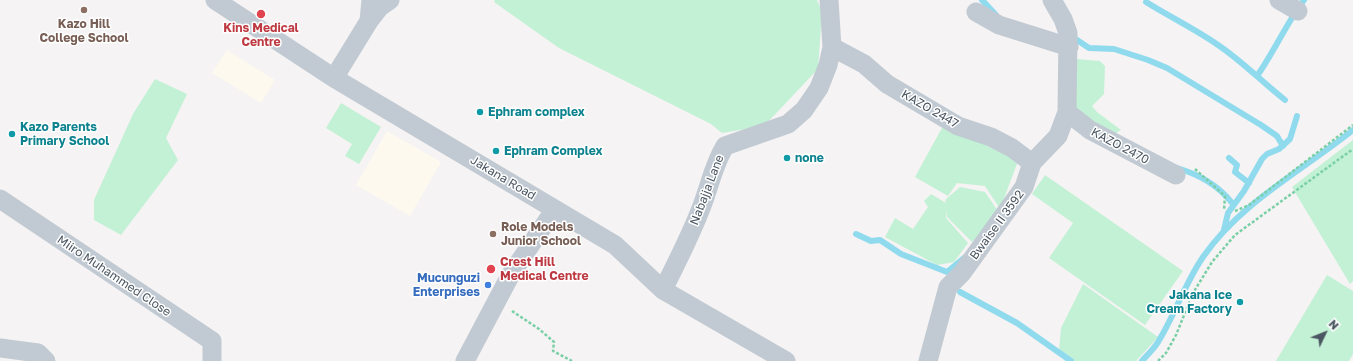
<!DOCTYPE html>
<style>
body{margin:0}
#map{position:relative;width:1353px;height:361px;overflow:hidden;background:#f5f3f3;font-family:"Golos Text",sans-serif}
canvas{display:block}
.north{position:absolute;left:1305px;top:313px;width:40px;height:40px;-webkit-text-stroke:3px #fff;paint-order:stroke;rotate:47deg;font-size:11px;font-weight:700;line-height:16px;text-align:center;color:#4a5661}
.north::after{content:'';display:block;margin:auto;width:14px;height:18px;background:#4a5661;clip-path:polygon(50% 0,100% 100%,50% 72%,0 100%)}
</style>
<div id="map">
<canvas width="1353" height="361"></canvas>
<div class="north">N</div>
</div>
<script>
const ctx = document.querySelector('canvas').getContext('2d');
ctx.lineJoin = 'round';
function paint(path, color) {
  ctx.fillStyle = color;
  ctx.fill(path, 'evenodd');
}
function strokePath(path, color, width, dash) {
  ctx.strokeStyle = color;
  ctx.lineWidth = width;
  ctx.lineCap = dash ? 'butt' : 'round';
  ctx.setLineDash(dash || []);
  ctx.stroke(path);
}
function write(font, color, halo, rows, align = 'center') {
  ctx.font = font + ' "Golos Text",sans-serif';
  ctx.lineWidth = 3;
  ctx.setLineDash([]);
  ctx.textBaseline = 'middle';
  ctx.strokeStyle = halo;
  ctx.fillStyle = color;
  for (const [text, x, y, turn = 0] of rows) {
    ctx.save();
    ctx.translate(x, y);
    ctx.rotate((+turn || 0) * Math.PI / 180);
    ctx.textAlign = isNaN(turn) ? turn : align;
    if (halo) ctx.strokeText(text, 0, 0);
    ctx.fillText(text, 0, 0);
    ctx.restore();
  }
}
const commercial = new Path2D(`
 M227,50L275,80L261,103L212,73Z
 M387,131L441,162L410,216L356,185Z`);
const green = new Path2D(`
 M495,0H817L822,12L818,69L764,126L722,133L711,124L559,48L494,2Z
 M1077,59L1100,61L1105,66L1104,94L1092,106L1097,112L1121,130L1113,135L1070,108Z
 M155,79L187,94L166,138L178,160L121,235L94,220V200L133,114Z
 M341,103L381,127L359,164L345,156L352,144L326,128Z
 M943,126H947L1018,161L1000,209L985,186L957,183L948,196L915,177Z
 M1353,140V281L1350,284L1292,187Z
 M1045,175L1183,271L1145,325L1049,258L1073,223L1032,194Z
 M960,187L985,192L1000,214L972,242L947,217L946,210V218L968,243L954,262L937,265L885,237L895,218L913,229L928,207L924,201L931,194L946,203L945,200Z
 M1327,275L1353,291V354L1349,361H1276Z
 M1083,284L1158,337L1136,361H1075L1059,351L1061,328Z`);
const stream = new Path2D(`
 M982,0L996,15
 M1146,2C1170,17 1195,29 1218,45C1242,61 1262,82 1285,100
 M1071,36L1089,48L1114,49L1148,60L1167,68L1261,125L1277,136L1283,146
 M1257,76C1274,52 1286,24 1304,0
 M1229,158L1237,165L1235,172L1249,183
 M1177,168C1200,175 1218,185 1233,204
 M1224,230L1228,213L1244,191L1262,159L1267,154L1279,149L1290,139L1297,116
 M856,234L871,241L880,240L901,254L947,272L964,258
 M960,292L1017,323L1071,361
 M1142,361C1147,355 1154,349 1158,342C1175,315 1185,283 1203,257C1241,202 1302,171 1353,130`);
const path = new Path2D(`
 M1195,169L1225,196L1224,210
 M1235,211L1249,205L1353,125
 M512,311L539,329L554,342L553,351L572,361
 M1158,361L1166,353L1176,335L1193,293L1201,280L1212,262L1235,235L1353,149`);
const minor = new Path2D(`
 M215,0L334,78L615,245L663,290L786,361
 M1279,0L1298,11
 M976,12L999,25L1069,47
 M369,21L380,7L390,0
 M832,47L864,64L887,84L958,126L991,137L1012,148L1032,163
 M334,78L369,21L371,0
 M1067,112L1090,130L1176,175
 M0,199L212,341V361
 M663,290C677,262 692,233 703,203C710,184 714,164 725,146L788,124L804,110L819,88L828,65L832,47L829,0
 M0,348L38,353L46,361
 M465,361L511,274L555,209
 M928,361L948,287L962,273L1024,187L1032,163L1058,136L1067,112L1068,33L1063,19L1052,0`);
const markers = [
 [84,10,4,"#8d6e63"],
 [261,14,5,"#e0444e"],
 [480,112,4,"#0f9aa8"],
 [12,134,4,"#0f9aa8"],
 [496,151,4,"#0f9aa8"],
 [787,158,4,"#0f9aa8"],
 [493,234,4,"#8d6e63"],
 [491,269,5,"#e0444e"],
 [488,285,4,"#3f7fe0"],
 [1240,302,4,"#0f9aa8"]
];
const educationNames = [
 ["Kazo Hill",84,24],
 ["College School",84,38],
 ["Role Models",501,227,"left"],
 ["Junior School",501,241,"left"]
];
const healthNames = [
 ["Kins Medical",261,28],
 ["Centre",261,42],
 ["Crest Hill",500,262,"left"],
 ["Medical Centre",500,276,"left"]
];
const streetNames = [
 ["KAZO 2447",930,109,30],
 ["KAZO 2470",1120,146,28],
 ["Jakana Road",503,178,31],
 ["Nabajja Lane",707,190,-69],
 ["Bwaise II 3592",997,225,-54],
 ["Miiro Muhammed Close",114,276,34]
];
const cultureNames = [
 ["Ephram complex",488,112],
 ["Kazo Parents",20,127],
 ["Primary School",20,141],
 ["Ephram Complex",504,151],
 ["none",795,158],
 ["Jakana Ice",1232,295,"right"],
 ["Cream Factory",1232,309,"right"]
];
const shopNames = [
 ["Mucunguzi",480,278],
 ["Enterprises",480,292]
];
paint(commercial, '#fdf9ef');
paint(green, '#c3f1d5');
strokePath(stream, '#90daee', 6);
strokePath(path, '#7ad0a6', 2.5, [3, 2]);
strokePath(minor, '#c1cad2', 19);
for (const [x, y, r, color] of markers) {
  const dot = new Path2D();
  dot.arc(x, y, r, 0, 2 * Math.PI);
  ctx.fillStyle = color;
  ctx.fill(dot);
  strokePath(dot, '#fff', 1.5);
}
write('bold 12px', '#785e54', '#fff', educationNames);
write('bold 12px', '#be3a42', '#fff', healthNames);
write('12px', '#4a5661', '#fff', streetNames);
write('bold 12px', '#0d838f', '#fff', cultureNames, 'left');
write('bold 12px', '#366cbe', '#fff', shopNames, 'right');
</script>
